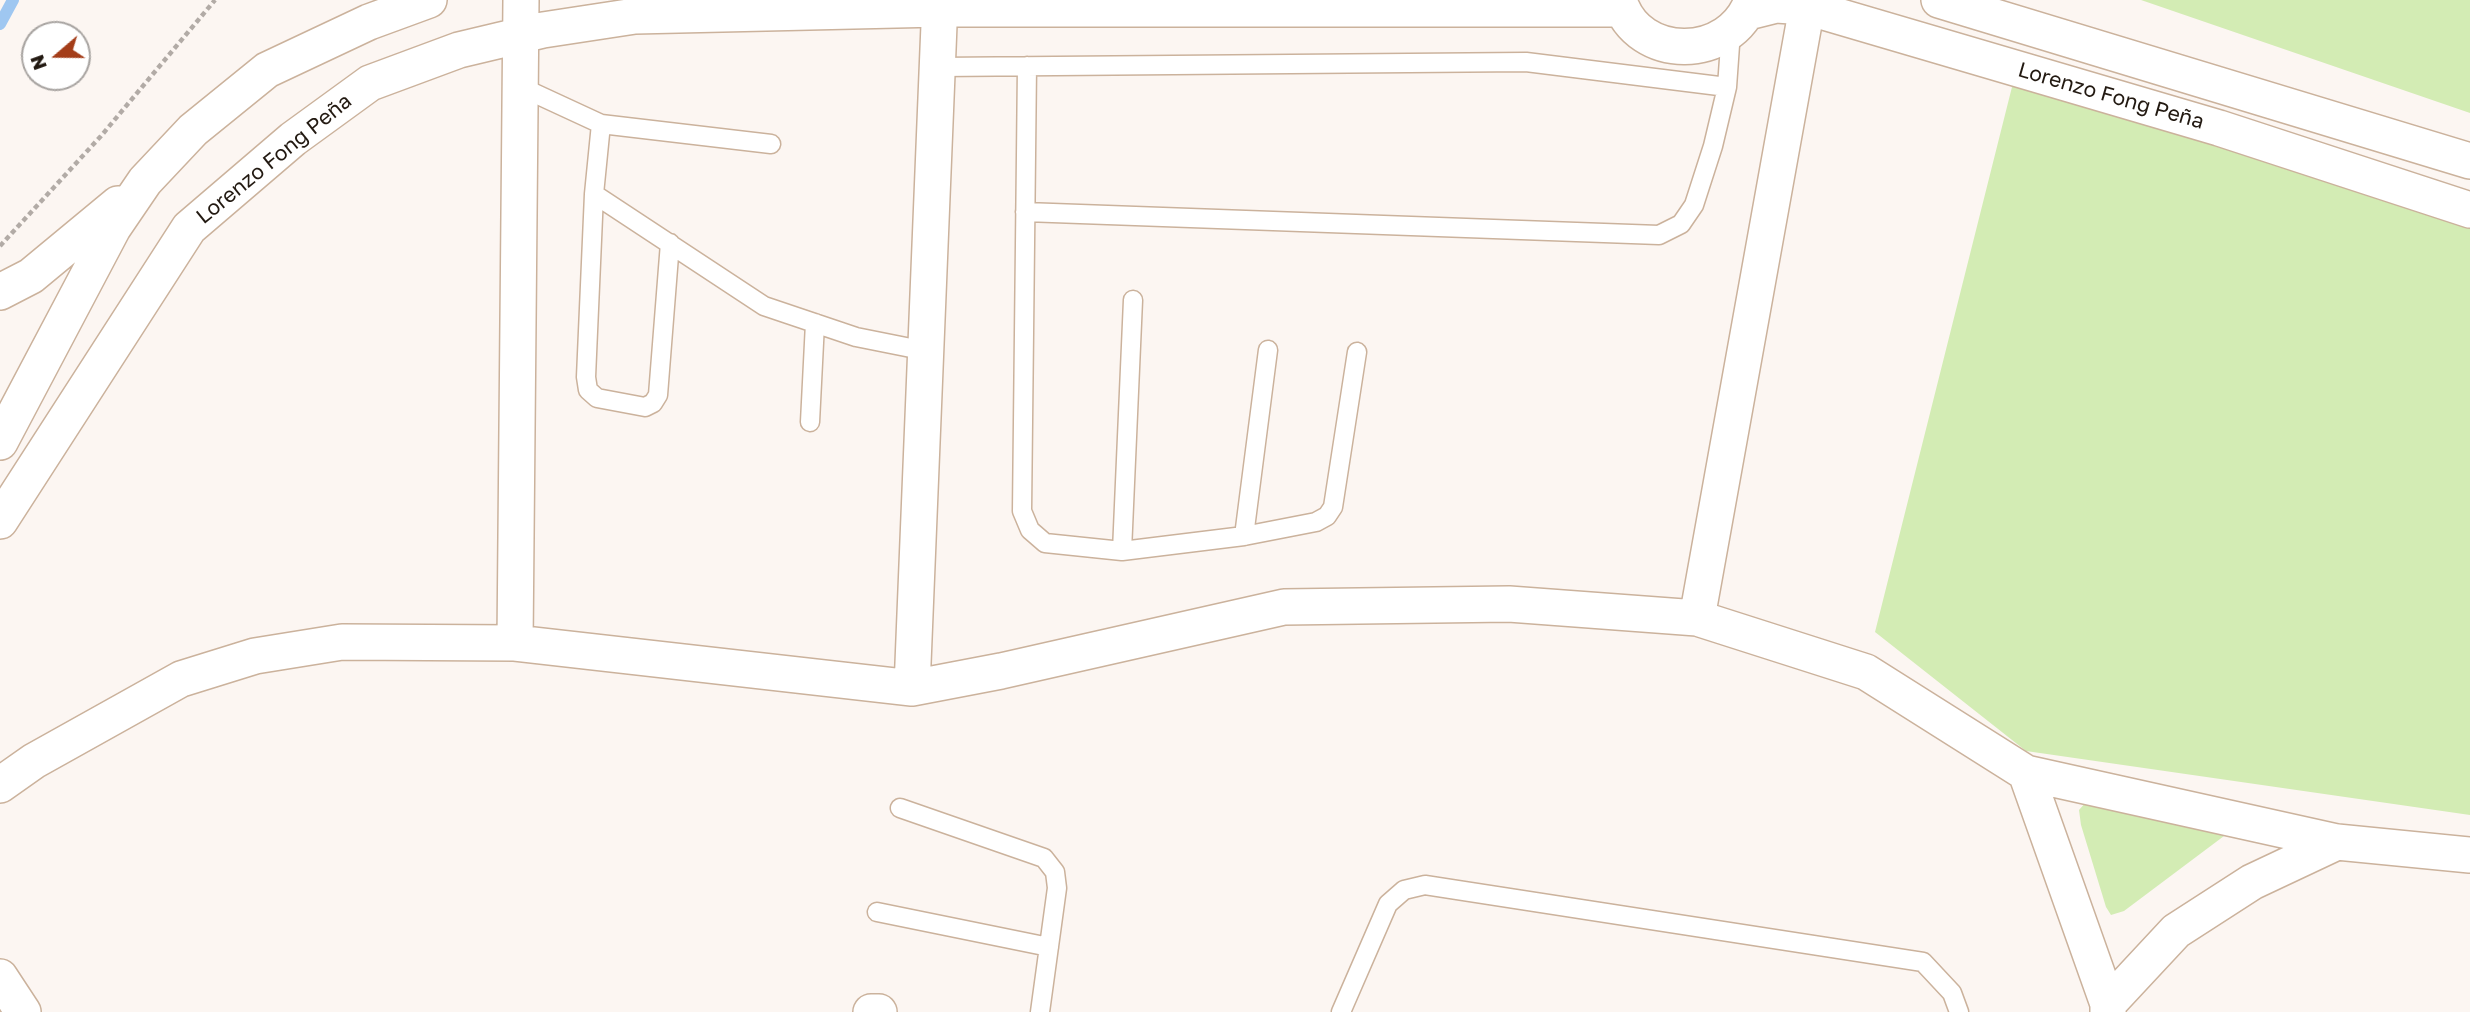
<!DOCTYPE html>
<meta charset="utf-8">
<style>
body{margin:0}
#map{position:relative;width:2470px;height:1012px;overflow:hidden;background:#fcf6f2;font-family:"Golos Text",sans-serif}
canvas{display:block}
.north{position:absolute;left:21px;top:21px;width:70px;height:70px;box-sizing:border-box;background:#fff;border:2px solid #a7a3a0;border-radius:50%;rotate:250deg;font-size:19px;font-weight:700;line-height:28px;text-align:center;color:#221911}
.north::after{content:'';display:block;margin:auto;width:24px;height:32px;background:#a43d19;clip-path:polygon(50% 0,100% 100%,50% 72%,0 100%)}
</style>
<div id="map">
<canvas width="2470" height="1012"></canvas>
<div class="north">N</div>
</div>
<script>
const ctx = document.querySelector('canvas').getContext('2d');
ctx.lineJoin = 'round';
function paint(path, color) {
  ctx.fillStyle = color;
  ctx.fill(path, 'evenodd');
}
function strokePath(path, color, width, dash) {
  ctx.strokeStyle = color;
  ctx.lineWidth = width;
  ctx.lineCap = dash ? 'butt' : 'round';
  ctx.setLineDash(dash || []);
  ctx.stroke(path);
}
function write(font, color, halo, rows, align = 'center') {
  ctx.font = font + ' "Golos Text",sans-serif';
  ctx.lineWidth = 5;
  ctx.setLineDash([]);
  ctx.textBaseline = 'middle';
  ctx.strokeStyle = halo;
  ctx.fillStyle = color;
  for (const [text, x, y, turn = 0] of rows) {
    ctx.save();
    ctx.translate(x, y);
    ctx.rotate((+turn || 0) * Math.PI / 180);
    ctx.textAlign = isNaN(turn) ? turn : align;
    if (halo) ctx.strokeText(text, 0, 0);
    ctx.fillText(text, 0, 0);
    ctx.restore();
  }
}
const green = new Path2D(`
 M2141,0H2470V113Z
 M2014,79L2470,219V815L2026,751L1875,632Z
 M2086,802L2235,825L2224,836L2124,911L2111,915L2106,907L2081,825L2079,810Z`);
const stream = new Path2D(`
 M0,24L13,0`);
const path = new Path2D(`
 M0,246L101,136L215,0`);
const service = new Path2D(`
 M1027,66L1022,511L1030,530L1045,543L1122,551L1244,536L1316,522L1327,516L1333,507L1357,352
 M938,67L1526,62L1727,87
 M521,87L601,124L771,144
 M601,124L594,194L586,377L588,390L597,398L645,407L653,403L658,395L670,243
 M594,194L764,306L856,337L926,351
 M1025,212L1659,235L1681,224L1694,205L1713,146L1727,87L1731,31
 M810,422L815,323
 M1244,536L1268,350
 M1122,551L1133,300
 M900,808L1044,858L1055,872L1057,888L1040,1012
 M877,912L1049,947
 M1341,1012L1388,904L1404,890L1425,885L1923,962L1952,993L1959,1012`);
const minor = new Path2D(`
 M1619,0C1638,63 1731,61 1752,0
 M1939,0L2470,161
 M1748,12L1776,5L1807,7L2219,128L2470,210
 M0,292L31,276L118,204
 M0,442L113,228L145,181L193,130L267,70L369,22L429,0
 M0,521L189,228L293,139L370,83L459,50L543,30L635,16L940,9H1622
 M1697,618L1807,7
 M515,643L521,0
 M912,688L940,0
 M2026,773L2108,1004V1012
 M0,785L34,761L181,679L255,656L342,642L515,643L912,688L1001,671L1284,607L1509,604L1697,618L1866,672L2026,773L2337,842L2470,855
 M0,977L23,1012
 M2108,1004L2176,931L2252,882L2337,842
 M871,1012H879`);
const streetNames = [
 ["Lorenzo Fong Peña",2111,96,16],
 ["Lorenzo Fong Peña",274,159,-39]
];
paint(green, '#d3ecb4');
strokePath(stream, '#9fc7f1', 12);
strokePath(service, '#cbb29c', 21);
strokePath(minor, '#cbb29c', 38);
strokePath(path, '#b2aba6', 4.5, [5, 3.5]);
strokePath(service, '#fff', 18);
strokePath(minor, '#fff', 35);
write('21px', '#221911', '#fff', streetNames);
</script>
